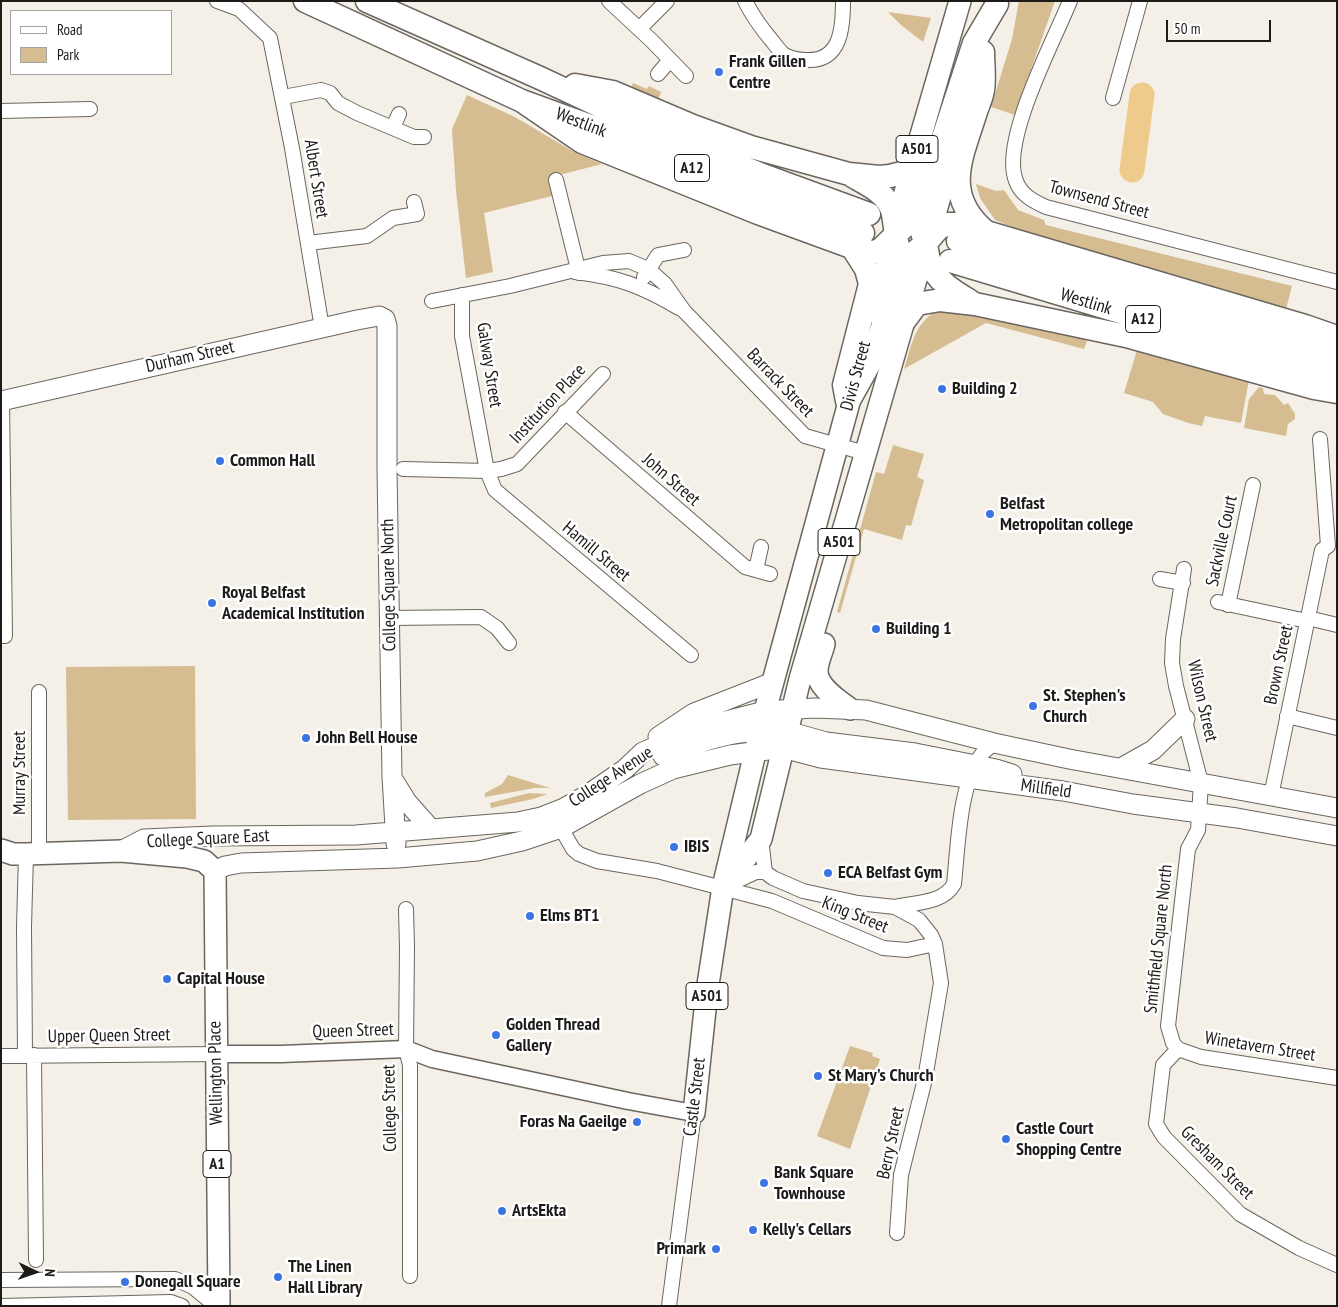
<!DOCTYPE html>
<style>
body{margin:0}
#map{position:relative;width:1338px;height:1307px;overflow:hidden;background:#f5f0e7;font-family:"PT Sans Narrow",sans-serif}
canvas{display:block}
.frame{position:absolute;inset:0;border:2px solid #1d1b18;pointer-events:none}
.legend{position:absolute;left:10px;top:10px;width:162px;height:65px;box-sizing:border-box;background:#fff;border:1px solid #a5a4a3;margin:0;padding:6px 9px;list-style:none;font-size:15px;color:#1d1b18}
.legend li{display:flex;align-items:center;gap:10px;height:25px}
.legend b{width:25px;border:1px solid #a5a4a3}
.north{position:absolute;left:10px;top:1247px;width:50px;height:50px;-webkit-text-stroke:4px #fff;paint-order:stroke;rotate:93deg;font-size:14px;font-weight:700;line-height:20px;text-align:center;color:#1d1b18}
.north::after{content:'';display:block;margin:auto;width:18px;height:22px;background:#1d1b18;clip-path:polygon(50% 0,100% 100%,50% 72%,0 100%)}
.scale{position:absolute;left:1166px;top:20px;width:105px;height:22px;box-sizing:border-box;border:2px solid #1d1b18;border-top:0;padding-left:6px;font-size:15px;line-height:18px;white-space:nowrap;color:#1d1b18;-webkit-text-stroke:4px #fff;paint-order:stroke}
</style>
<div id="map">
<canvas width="1338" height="1307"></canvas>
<div class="frame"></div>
<ul class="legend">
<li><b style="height:6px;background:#fff"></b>Road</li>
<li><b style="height:14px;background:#d5bd91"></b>Park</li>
</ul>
<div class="north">N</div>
<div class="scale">50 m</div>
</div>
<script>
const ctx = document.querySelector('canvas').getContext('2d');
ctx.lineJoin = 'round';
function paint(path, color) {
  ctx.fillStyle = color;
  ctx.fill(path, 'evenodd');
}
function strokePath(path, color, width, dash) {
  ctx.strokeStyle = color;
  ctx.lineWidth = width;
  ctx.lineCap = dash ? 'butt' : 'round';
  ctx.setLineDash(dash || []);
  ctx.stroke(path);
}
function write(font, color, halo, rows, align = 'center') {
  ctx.font = font + ' "PT Sans Narrow",sans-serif';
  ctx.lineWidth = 5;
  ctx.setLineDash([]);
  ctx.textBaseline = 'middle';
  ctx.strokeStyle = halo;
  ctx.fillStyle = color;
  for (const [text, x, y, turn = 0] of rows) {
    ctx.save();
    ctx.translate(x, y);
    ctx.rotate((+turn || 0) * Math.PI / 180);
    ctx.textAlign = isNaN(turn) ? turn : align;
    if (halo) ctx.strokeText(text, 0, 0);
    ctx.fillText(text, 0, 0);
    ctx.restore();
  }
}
const green = new Path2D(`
 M1019,1H1055L1015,115L991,107L1012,39Z
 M888,12L931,18L923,42L901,25Z
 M633,83L647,89L649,86L661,92L658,100L631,88Z
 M467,95L515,117L574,152L602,164L548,178L552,196L484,213L493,272L466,278L456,191L452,129Z
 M976,184L996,191L1004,190L1018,210L1044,220L1046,225L1292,286L1286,309L1030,235L995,220L980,198Z
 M939,310L980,314L1086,339L1087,341L1084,349L986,323L904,369C912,345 914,322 939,310Z
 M1137,350L1249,380L1241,423L1205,416L1202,426L1188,423L1163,414L1153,402L1124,393Z
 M1259,387L1263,388L1264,394L1275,395L1284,405L1288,403L1295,414V419L1288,424L1286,436L1244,428L1249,399Z
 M893,445L924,454L917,477L924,480L911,526L906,525L902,540L864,529L840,613L837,612L876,472L884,474Z
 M195,666L196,819L68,820L66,667Z
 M508,775L550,788H535L485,797V793L502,784Z
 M529,793L548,794L533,799L491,808L490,803Z
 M850,1046L873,1053L872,1056L880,1059L850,1149L817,1136Z`);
const river = new Path2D(`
 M1132,170L1142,95`);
const minor = new Path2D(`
 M217,1L239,9L270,38L292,148L322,328
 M609,1L652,41L686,76
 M745,1C753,17 762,29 773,42C776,46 780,51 783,54C789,58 799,60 806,60C841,62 843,28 843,1
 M1070,1C1054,41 1000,141 1016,181C1021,195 1033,201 1046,207L1337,282
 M639,29L667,1
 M658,74L670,60
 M283,97L321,90L330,93L338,103L357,113L414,137H424
 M1113,98L1140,1
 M1,111L90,109
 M393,127L399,114
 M556,180L579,273
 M308,243L367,236L393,218L417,214L414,202
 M575,272C618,277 642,286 679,308
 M644,277L658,255L684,250
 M462,295V336L487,471L495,490L691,655
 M432,301L510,286L603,263L629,261L648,269L665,284L684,311L805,436L865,453
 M565,412L745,567L770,574
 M1320,439L1328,546
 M403,469L487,471L501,469L517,464L603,374
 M1184,569L1173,639L1172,663L1176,686L1201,783L1198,830L1188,849L1176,954L1168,1026L1173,1043L1178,1049L1201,1057L1337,1078
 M756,570L761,547
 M1160,579L1183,583
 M1218,602L1307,621
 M1228,605L1253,485
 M390,618L481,617L497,628L509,643
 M1308,618L1337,625
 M1,636H5L2,400
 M39,692V854
 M1287,716L1337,728
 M1271,796L1322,550L1328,546
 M561,828L573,849L579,854L597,861L657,871L772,901L883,948L907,950L935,944
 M761,839L765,872L773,878L803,891L858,903L895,907L919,920L931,935L935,944L941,983L925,1079L901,1175L897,1233
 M728,885L756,872H765
 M895,907C915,902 943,904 954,884C958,847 959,784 982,754C985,750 990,747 994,743
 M406,909L407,947L406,1049L410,1065V1276
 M1178,1049L1163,1065L1156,1124L1164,1137L1240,1214L1299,1248L1337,1265
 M25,1055L24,927L26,854
 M34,1055L36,1260
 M1,1056L219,1054
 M1,1280L175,1279L193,1287L216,1306
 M1,1306L171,1302L182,1306
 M669,1306L694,1113`);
const tertiary = new Path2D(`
 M219,1054H281L406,1049L432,1059L628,1101L694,1113`);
const secondary = new Path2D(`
 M1,401L357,320L379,316L385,319L387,326V469L392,777L396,844
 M777,722L787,731L826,742L915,753L996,769L1012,774
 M658,737L694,713L773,682
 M663,756C687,747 740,726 765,734C772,737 777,743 783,748
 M1121,768L1153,750L1185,719
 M394,781L407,802L431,829
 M121,851L144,839L212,836L356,835L518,822L541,817L564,808L587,795L625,769L643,752L684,734L718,723L765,711L814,708L866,710L994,743L1069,759L1337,808
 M215,871L225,866L241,863L398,858L477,851L522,841L561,828L640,784L673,769L730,755L783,748L821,758L1063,791L1133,804L1237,818L1337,836`);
const primary = new Path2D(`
 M874,312L912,166L960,1
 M824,644C822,653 817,662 817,671C817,687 838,700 850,709
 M1,850L13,854H26L121,851L187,857L204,861L215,871L219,1306
 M726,883L761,839L800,679L980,59
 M694,1113L707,991L723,887L765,711L854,384`);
const trunk = new Path2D(`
 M305,1L522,101L588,125L700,171L863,233
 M367,1L540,78L658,133L760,174L869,214
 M983,52C983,64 985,78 983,90C982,98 978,105 976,112C961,159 942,195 986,232
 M575,85L613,92L693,126L751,147L849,174L879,177L890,176L902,173L912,166
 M522,101L582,142L758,213L862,251L874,252L880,250L914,217L928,184L974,43L997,4
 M854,177C868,185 886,193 892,210C895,222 895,234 898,246
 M922,233C928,245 926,252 930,263C936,281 955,292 970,301
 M958,241L1233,326L1337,355
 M950,261L1337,377
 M902,324L917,304L940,300L975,304L1126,336L1314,388L1337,392
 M851,397L871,361L904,261L927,242L938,229L947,224H959L1305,326L1337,337
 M847,401L844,385L870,284L866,269L852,247`);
const markers = [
 [719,72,5,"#3d74e4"],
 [942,389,5,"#3d74e4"],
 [220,461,5,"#3d74e4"],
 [990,514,5,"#3d74e4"],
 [212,603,5,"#3d74e4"],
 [876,629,5,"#3d74e4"],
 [1033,706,5,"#3d74e4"],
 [306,738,5,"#3d74e4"],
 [674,847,5,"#3d74e4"],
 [828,873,5,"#3d74e4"],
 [530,916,5,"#3d74e4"],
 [167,979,5,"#3d74e4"],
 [496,1035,5,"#3d74e4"],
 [818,1076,5,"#3d74e4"],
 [637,1122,5,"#3d74e4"],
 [1006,1139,5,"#3d74e4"],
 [764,1183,5,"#3d74e4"],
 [502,1211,5,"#3d74e4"],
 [753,1230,5,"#3d74e4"],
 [716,1249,5,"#3d74e4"],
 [278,1277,5,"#3d74e4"],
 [125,1282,5,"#3d74e4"]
];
const shields = [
 [917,149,42],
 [692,168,35],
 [1143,319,35],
 [839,542,42],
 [707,996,42],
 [217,1164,28]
];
const shieldNames = [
 ["A501",917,149],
 ["A12",692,168],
 ["A12",1143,319],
 ["A501",839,542],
 ["A501",707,996],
 ["A1",217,1164]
];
const poiNames = [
 ["Frank Gillen",729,62],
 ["Centre",729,83],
 ["Building 2",952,389],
 ["Common Hall",230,461],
 ["Belfast",1000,504],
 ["Metropolitan college",1000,525],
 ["Royal Belfast",222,593],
 ["Academical Institution",222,614],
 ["Building 1",886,629],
 ["St. Stephen's",1043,696],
 ["Church",1043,717],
 ["John Bell House",316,738],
 ["IBIS",684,847],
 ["ECA Belfast Gym",838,873],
 ["Elms BT1",540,916],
 ["Capital House",177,979],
 ["Golden Thread",506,1025],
 ["Gallery",506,1046],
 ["St Mary's Church",828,1076],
 ["Foras Na Gaeilge",627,1122,"right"],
 ["Castle Court",1016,1129],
 ["Shopping Centre",1016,1150],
 ["Bank Square",774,1173],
 ["Townhouse",774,1194],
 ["ArtsEkta",512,1211],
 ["Kelly's Cellars",763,1230],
 ["Primark",706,1249,"right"],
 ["The Linen",288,1267],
 ["Hall Library",288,1288],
 ["Donegall Square",135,1282]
];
const streetNames = [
 ["Westlink",581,123,21],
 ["Albert Street",316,179,81],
 ["Townsend Street",1099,200,15],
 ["Westlink",1086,302,17],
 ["Durham Street",190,357,-13],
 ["Galway Street",489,365,81],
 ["Divis Street",856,376,-75],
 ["Barrack Street",780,383,46],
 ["Institution Place",548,404,-47],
 ["John Street",671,480,41],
 ["Sackville Court",1222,541,-78],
 ["Hamill Street",596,552,40],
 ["College Square North",389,585,-91],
 ["Brown Street",1279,665,-78],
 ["Wilson Street",1202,701,77],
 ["Murray Street",20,773,-90],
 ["College Avenue",611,777,-33],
 ["Millfield",1046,789,8],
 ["College Square East",208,839,-3],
 ["King Street",855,915,22],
 ["Smithfield Square North",1159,939,-84],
 ["Queen Street",353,1031,-2],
 ["Upper Queen Street",109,1036,-1],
 ["Winetavern Street",1260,1047,9],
 ["Wellington Place",216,1073,-91],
 ["Castle Street",695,1097,-83],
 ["College Street",390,1108,-91],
 ["Berry Street",891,1143,-78],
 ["Gresham Street",1217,1163,45]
];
paint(green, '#d5bd91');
strokePath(river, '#eecb8b', 25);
strokePath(minor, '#6b665f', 16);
strokePath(tertiary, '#6b665f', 19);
strokePath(secondary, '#6b665f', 21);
strokePath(primary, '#6b665f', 24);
strokePath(trunk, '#6b665f', 25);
strokePath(minor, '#fff', 14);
strokePath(tertiary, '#fff', 16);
strokePath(secondary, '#fff', 19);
strokePath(primary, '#fff', 21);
strokePath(trunk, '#fff', 22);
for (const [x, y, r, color] of markers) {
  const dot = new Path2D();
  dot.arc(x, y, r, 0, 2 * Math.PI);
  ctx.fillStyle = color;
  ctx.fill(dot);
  strokePath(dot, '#fff', 2);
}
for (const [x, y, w] of shields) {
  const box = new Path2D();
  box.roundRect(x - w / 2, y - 13.5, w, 27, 4);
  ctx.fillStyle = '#fff';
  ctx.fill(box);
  strokePath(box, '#1d1b18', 1);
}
write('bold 16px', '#1d1b18', null, shieldNames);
write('bold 18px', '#1d1b18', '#fff', poiNames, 'left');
write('18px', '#1d1b18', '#fff', streetNames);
</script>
